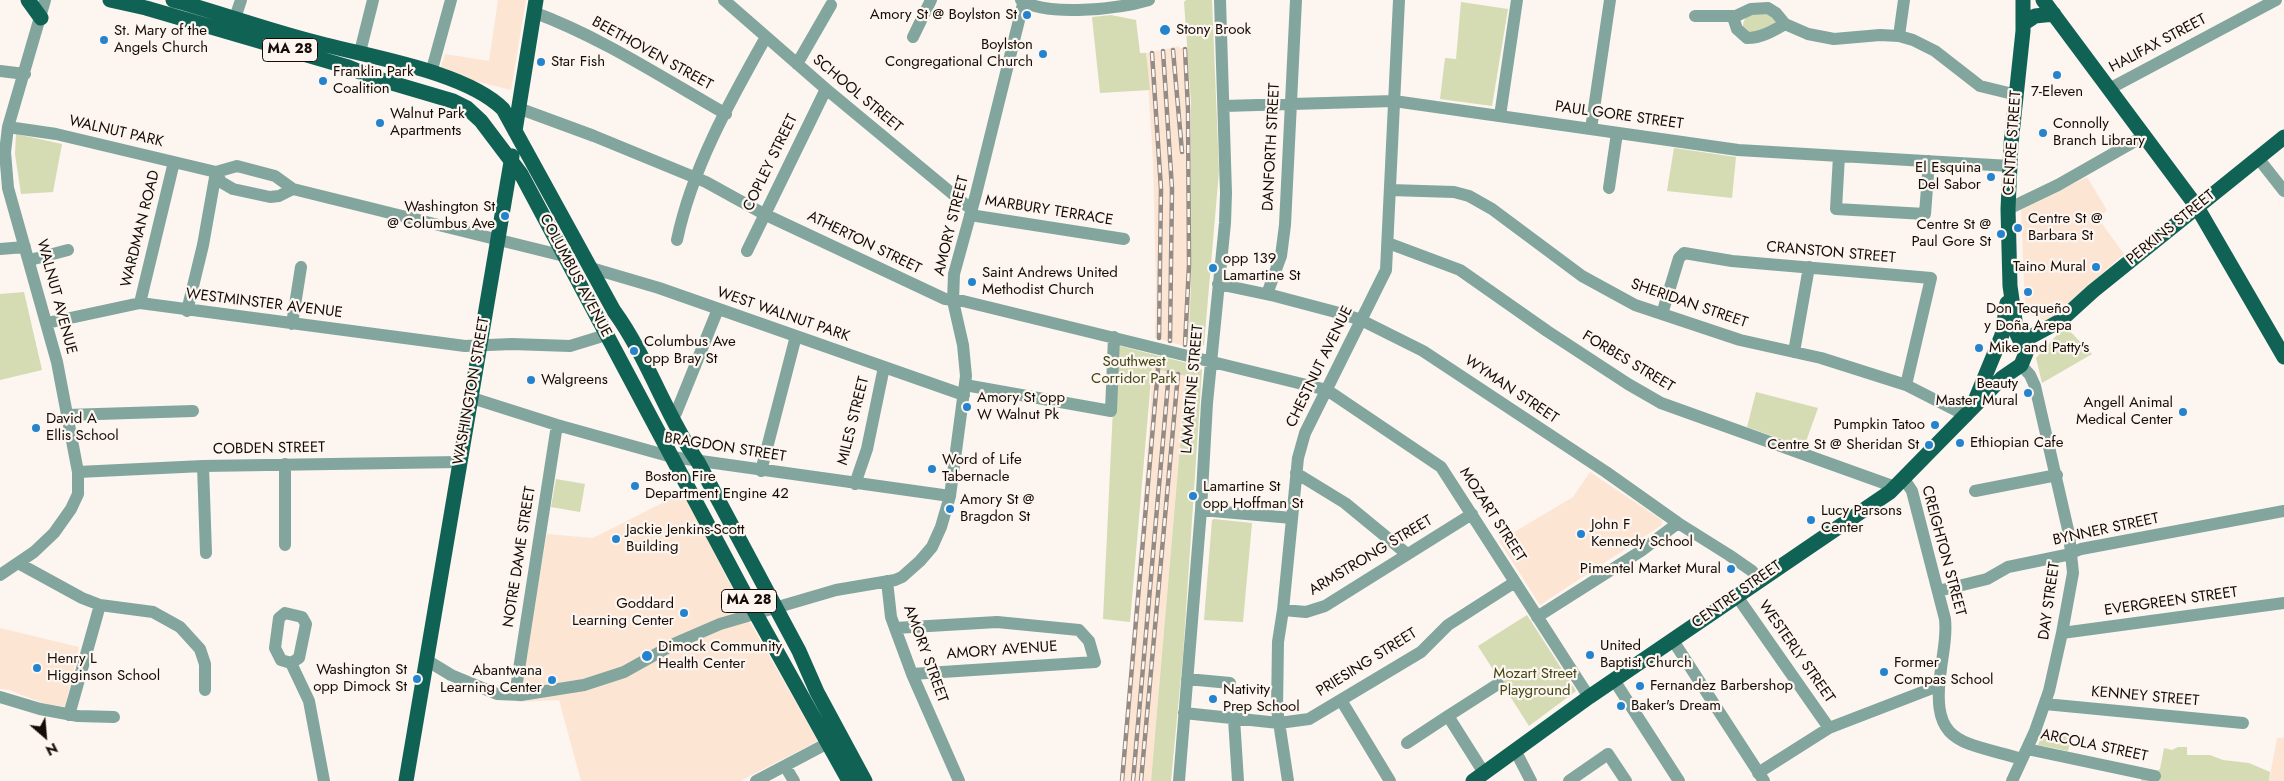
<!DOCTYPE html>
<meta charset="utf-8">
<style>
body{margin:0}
#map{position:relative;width:2284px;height:781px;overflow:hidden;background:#fcf5f0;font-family:Jost,sans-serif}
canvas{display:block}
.north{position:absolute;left:20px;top:711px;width:50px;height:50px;-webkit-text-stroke:4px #fcf5f0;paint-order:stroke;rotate:153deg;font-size:14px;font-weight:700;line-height:20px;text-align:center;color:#170c05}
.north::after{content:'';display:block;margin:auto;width:18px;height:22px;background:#170c05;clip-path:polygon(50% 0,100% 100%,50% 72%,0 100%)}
</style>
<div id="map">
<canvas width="2284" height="781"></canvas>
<div class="north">N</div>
</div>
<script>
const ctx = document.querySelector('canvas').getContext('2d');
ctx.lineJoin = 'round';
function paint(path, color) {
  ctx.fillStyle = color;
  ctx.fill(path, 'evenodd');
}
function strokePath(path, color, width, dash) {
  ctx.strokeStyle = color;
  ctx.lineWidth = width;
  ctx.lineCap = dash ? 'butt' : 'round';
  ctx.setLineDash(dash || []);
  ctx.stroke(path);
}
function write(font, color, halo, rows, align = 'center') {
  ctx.font = font + ' Jost,sans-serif';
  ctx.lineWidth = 4.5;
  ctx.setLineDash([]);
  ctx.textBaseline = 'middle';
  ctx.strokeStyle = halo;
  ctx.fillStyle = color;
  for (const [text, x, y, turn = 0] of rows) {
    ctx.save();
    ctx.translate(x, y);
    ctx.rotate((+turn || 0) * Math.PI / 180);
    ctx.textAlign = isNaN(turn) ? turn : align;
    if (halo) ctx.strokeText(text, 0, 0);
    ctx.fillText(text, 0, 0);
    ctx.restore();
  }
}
const built = new Path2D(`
 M498,0H526L511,90L439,72L445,54L489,61Z
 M1179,46L1180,48H1188L1190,75L1191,289L1188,347L1155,338L1156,287L1153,160L1146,53Z
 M2087,177L2107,210L2098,218L2124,254L2055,315L2045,320H2039L2028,313L2025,305L2021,210Z
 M1152,368L1186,375L1151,781H1120L1150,420Z
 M1590,472L1662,520V525L1540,605L1499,541L1573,497Z
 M684,492L744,612L818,741L740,781H581L559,700L517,702L547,534L593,538Z
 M0,628L79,647L65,707L45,704L9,690L0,689Z
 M2277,738H2284V781H2269Z`);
const green = new Path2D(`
 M1186,0H1212L1219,171L1204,345L1197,349L1188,347L1191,289V102L1184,2Z
 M1461,2L1508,9L1492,106L1440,99L1445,58L1456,59Z
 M1763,11L1778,20L1774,25L1751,34L1743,27C1743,15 1753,14 1763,11Z
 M1111,15L1136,20L1140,53H1146L1150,90L1100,93L1092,17Z
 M16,134L62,144L53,192L21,194L15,154Z
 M1674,148L1736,157L1732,198L1667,191Z
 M24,292L42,370L0,380V294Z
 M2065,326L2092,354L2042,383L2036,358Z
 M1116,345L1199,366L1202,370L1183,655L1171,781H1151L1186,376L1152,368L1130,622L1103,619Z
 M1756,392L1818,408L1804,447L1747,427Z
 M556,479L585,484L580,512L551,507Z
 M1214,519L1252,523L1243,622L1204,620L1212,520Z
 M1527,615L1576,691L1529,726L1478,646Z
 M2044,731L2072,735L2068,751L2038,745Z
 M2178,747H2187V755H2210L2223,760L2249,763L2270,772L2269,781H2141V779L2160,769L2164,748L2172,750Z`);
const minor = new Path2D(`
 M724,0L826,89L972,210
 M1021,0C1047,17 1119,9 1149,0
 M533,12C601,37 663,78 726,114
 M1695,16H1736L1751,9L1768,8L1776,13L1785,24L1808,34L1834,39L1880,35L1899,36L1913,40L1935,51L1980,86L2017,95
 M1736,16L1734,20L1737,29L1747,38C1761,38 1773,31 1785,24
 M235,18L241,0
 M1899,36L1904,0
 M913,37L931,0
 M360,52L373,0
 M797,64L831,5
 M0,71L25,74
 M431,73L451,0
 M2109,89L2276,0
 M1224,106L1394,101L1738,150L2010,166
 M518,108L594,136L706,182L764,214L945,299L963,301L1327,390L1441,467L1589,697
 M1500,116L1517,0
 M8,127L56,134L216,172L237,166L275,176L293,189L564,256
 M1591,129L1610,0
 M1839,156L1836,209L1925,214L1929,161
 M2258,158L2284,191
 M216,172L221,182L233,189L270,197L279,196L293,189
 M1609,188L1617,133
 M1390,190L1454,192L1469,196L1492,209L1582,276L1635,305L1740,340L1821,358L1906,385L1967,416
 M2008,209L2058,185L2144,136
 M970,215L1124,239
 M677,240C692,168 730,101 766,37
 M1388,243L1460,270L1547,331L1628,384L1661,403L1895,487
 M0,249L25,247
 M747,251L826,89
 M30,260L68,250
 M591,268L659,288L964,395
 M1218,284L1275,296L1343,314L1361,320L1423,351L1606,472L1678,523L1729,555L1752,571L1759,579
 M1267,294L1281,256L1285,225L1296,0
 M140,303L174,162
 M187,311L203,245L216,172
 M1662,314L1679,258L1684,253L1732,261L1931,278L1906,385
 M47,323L140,303L465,346L512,344L570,346L606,335
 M292,324L301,267
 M1794,352L1809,267
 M965,385L1111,411L1114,337
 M472,398L557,425L672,457L950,496
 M67,415L193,411
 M670,416L676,413L718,309
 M285,464V545
 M203,466L206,553
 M761,471L796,336
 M78,472L203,466L459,462
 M1296,473L1345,503L1407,554
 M1904,479L1912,491L1945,619C1947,636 1943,652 1941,669C1930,745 1960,741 2022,759
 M855,484L867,449L884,367
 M1975,491L2057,475
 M1201,510L1292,518
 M18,563L82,598L100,605L153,612L180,627L200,649L205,664V690
 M0,575L34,552L54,533L71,509L78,494V472L57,362L8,188L5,152L8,127L45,0
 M887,581L891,617L895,628L912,674L959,781
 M1938,591L1987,579L2008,567L2066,555L2081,549L2284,511
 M1736,595L1829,728
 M1283,610L1306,612L1325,606L1472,514
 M285,613L302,617L306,624L299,658L291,663L281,660L275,648L279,618Z
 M1537,617L1641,551L1678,523
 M895,628L997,622L1079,630L1089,641L1095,662L912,674
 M2062,633L2284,603
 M1672,639L1764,781
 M428,661L451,675L497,694L521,695L584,685L624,672L676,643L720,624L836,590L895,580L902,577L920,561L932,547L941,527L950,496L966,376L963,345L953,301L954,274L976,194L1024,0
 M291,663L309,701L324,781
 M1187,679L1230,683
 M1614,680L1679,781
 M515,695L557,425
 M0,697L40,709L78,716L114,717
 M1341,700L1390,781
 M2045,704L2243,723
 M1184,713L1279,723L1309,719L1421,652L1448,625L1515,582
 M69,715L100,605
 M1234,719L1238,781
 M1407,743L1448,716
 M2027,749L2155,776
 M1515,750L1531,781
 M785,766L794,781
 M1484,773L1448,716L1498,684
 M1758,773L1829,728L1938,686
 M756,781L828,743
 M1179,781L1201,510L1207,403L1225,223L1226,193L1220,0
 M1288,781L1277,709L1278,642L1283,610L1298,458L1305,433L1386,270L1399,0
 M1569,781L1608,754L1626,781
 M2012,781L2035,731L2049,691L2062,633L2073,573L2069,534L2035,386L2030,375L2021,365`);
const major = new Path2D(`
 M28,0L41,18
 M110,0L146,8L348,67L375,78L453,101L467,108L481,121L521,174L747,598L849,781
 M173,0C224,14 275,33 326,45C376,58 467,73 503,109L614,311C648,358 665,414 698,462L799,651L817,692L865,781
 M2043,0L2197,207L2284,357
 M2023,24L2035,16L2054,14
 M515,131L536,0
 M2021,342L2060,321L2093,291L2284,137
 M1974,403L2002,335L2007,303
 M406,781L512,156
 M1473,781L1589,697L1890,492L2002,378L2021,365L2026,353L2017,334L2010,286L2008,209L2011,144L2023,31V0`);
const rail = new Path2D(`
 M1173,50L1182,152
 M1163,51L1172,189L1170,341
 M1152,53L1161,189L1159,338
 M1185,345L1189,265L1188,109L1185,49
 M1122,781L1158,369
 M1133,781L1169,372
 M1141,781L1178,374`);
const markers = [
 [1027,15,5,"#2383cf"],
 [1165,30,6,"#2383cf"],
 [104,40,5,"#2383cf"],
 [1043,54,5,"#2383cf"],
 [541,62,5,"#2383cf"],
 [2057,75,5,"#2383cf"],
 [323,81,5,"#2383cf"],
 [380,123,5,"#2383cf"],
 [2043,133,5,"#2383cf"],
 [1991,177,5,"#2383cf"],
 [505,216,5,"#2383cf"],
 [2018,228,5,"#2383cf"],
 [2001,234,5,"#2383cf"],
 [2096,267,5,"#2383cf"],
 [1213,268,5,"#2383cf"],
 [972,282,5,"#2383cf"],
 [2028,292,5,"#2383cf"],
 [1979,348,5,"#2383cf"],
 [634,351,5,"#2383cf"],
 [531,380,5,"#2383cf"],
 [2028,393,5,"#2383cf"],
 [967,407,5,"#2383cf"],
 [2183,412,5,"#2383cf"],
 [1935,425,5,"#2383cf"],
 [36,428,5,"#2383cf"],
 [1960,443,5,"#2383cf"],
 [1929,445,5,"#2383cf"],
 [932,469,5,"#2383cf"],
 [635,486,5,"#2383cf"],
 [1193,496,5,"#2383cf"],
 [950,509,5,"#2383cf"],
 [1811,520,5,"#2383cf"],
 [1581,534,5,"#2383cf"],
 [616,539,5,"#2383cf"],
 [1731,569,5,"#2383cf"],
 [684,613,5,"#2383cf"],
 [1590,655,5,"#2383cf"],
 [647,656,6,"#2383cf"],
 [37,668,5,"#2383cf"],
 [1884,672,5,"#2383cf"],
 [417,679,5,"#2383cf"],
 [552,680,5,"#2383cf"],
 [1640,686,5,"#2383cf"],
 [1213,699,5,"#2383cf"],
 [1621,706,5,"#2383cf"]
];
const shields = [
 [290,50,55],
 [749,601,55]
];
const shieldNames = [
 ["MA 28",290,50],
 ["MA 28",749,601]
];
const poiNames = [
 ["Amory St @ Boylston St",1017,15,"right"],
 ["Stony Brook",1176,30],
 ["St. Mary of the",114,31],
 ["Angels Church",114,48],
 ["Boylston",1033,45,"right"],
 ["Congregational Church",1033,62,"right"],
 ["Star Fish",551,62],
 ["Franklin Park",333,72],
 ["Coalition",333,89],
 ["7-Eleven",2057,92,"center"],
 ["Walnut Park",390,114],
 ["Apartments",390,131],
 ["Connolly",2053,124],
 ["Branch Library",2053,141],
 ["El Esquina",1981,168,"right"],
 ["Del Sabor",1981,185,"right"],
 ["Washington St",495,207,"right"],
 ["@ Columbus Ave",495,224,"right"],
 ["Centre St @",2028,219],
 ["Barbara St",2028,236],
 ["Centre St @",1991,225,"right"],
 ["Paul Gore St",1991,242,"right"],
 ["opp 139",1223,259],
 ["Lamartine St",1223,276],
 ["Taino Mural",2086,267,"right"],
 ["Saint Andrews United",982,273],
 ["Methodist Church",982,290],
 ["Don Tequeño",2028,309,"center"],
 ["y Doña Arepa",2028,326,"center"],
 ["Columbus Ave",644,342],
 ["opp Bray St",644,359],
 ["Mike and Patty's",1989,348],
 ["Walgreens",541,380],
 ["Beauty",2018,384,"right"],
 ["Master Mural",2018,401,"right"],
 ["Amory St opp",977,398],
 ["W Walnut Pk",977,415],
 ["Angell Animal",2173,403,"right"],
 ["Medical Center",2173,420,"right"],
 ["David A",46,419],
 ["Ellis School",46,436],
 ["Pumpkin Tatoo",1925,425,"right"],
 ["Ethiopian Cafe",1970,443],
 ["Centre St @ Sheridan St",1919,445,"right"],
 ["Word of Life",942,460],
 ["Tabernacle",942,477],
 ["Boston Fire",645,477],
 ["Department Engine 42",645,494],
 ["Lamartine St",1203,487],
 ["opp Hoffman St",1203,504],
 ["Amory St @",960,500],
 ["Bragdon St",960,517],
 ["Lucy Parsons",1821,511],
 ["Center",1821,528],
 ["John F",1591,525],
 ["Kennedy School",1591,542],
 ["Jackie Jenkins-Scott",626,530],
 ["Building",626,547],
 ["Pimentel Market Mural",1721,569,"right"],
 ["Goddard",674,604,"right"],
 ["Learning Center",674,621,"right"],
 ["United",1600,646],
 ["Baptist Church",1600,663],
 ["Dimock Community",658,647],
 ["Health Center",658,664],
 ["Henry L",47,659],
 ["Higginson School",47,676],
 ["Former",1894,663],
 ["Compas School",1894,680],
 ["Washington St",407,670,"right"],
 ["opp Dimock St",407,687,"right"],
 ["Abantwana",542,671,"right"],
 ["Learning Center",542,688,"right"],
 ["Fernandez Barbershop",1650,686],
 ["Nativity",1223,690],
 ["Prep School",1223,707],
 ["Baker's Dream",1631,706]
];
const streetNames = [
 ["HALIFAX STREET",2158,44,-28],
 ["BEETHOVEN STREET",652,54,29],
 ["SCHOOL STREET",857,94,40],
 ["PAUL GORE STREET",1619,116,8],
 ["WALNUT PARK",116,132,13],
 ["CENTRE STREET",2013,143,-86],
 ["DANFORTH STREET",1272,147,-87],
 ["COPLEY STREET",771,163,-64],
 ["MARBURY TERRACE",1049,211,9],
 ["AMORY STREET",952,226,-76],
 ["PERKINS STREET",2171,228,-39],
 ["WARDMAN ROAD",141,229,-76],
 ["ATHERTON STREET",864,243,26],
 ["CRANSTON STREET",1831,253,5],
 ["COLUMBUS AVENUE",575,276,62],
 ["WALNUT AVENUE",56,297,75],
 ["WESTMINSTER AVENUE",264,304,7],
 ["SHERIDAN STREET",1689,304,19],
 ["WEST WALNUT PARK",783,315,19],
 ["FORBES STREET",1628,362,31],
 ["CHESTNUT AVENUE",1320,367,-64],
 ["LAMARTINE STREET",1193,389,-85],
 ["WYMAN STREET",1511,390,34],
 ["WASHINGTON STREET",472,391,-80],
 ["MILES STREET",854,421,-76],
 ["BRAGDON STREET",725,448,9],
 ["COBDEN STREET",269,449,-1],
 ["MOZART STREET",1492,515,57],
 ["BYNNER STREET",2106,530,-12],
 ["CREIGHTON STREET",1943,551,75],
 ["ARMSTRONG STREET",1371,556,-31],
 ["NOTRE DAME STREET",520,557,-81],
 ["CENTRE STREET",1737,595,-35],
 ["DAY STREET",2050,601,-82],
 ["EVERGREEN STREET",2171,602,-8],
 ["AMORY AVENUE",1002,651,-4],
 ["WESTERLY STREET",1796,652,55],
 ["AMORY STREET",925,654,70],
 ["PRIESING STREET",1367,663,-32],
 ["KENNEY STREET",2145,697,5],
 ["ARCOLA STREET",2094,746,12]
];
const parkNames = [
 ["Southwest",1134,362],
 ["Corridor Park",1134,379],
 ["Mozart Street",1535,674],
 ["Playground",1535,691]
];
paint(built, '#fde5d4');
paint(green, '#d5dbb2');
strokePath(minor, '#82a59d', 12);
strokePath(major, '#106255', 15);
strokePath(rail, '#948b85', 4.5);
strokePath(rail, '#fcf5f0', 2.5, [8]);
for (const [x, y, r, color] of markers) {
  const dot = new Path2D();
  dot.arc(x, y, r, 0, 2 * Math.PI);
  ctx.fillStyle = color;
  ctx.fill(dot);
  strokePath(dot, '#fcf5f0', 2);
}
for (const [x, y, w] of shields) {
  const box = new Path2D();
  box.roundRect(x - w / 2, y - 11.5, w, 23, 4);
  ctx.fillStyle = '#fcf5f0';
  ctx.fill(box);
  strokePath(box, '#170c05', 1);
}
write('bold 14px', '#170c05', null, shieldNames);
write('15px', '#170c05', '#fcf5f0', poiNames, 'left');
write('15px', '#170c05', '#fcf5f0', streetNames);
write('15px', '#434713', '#fcf5f0', parkNames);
</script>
